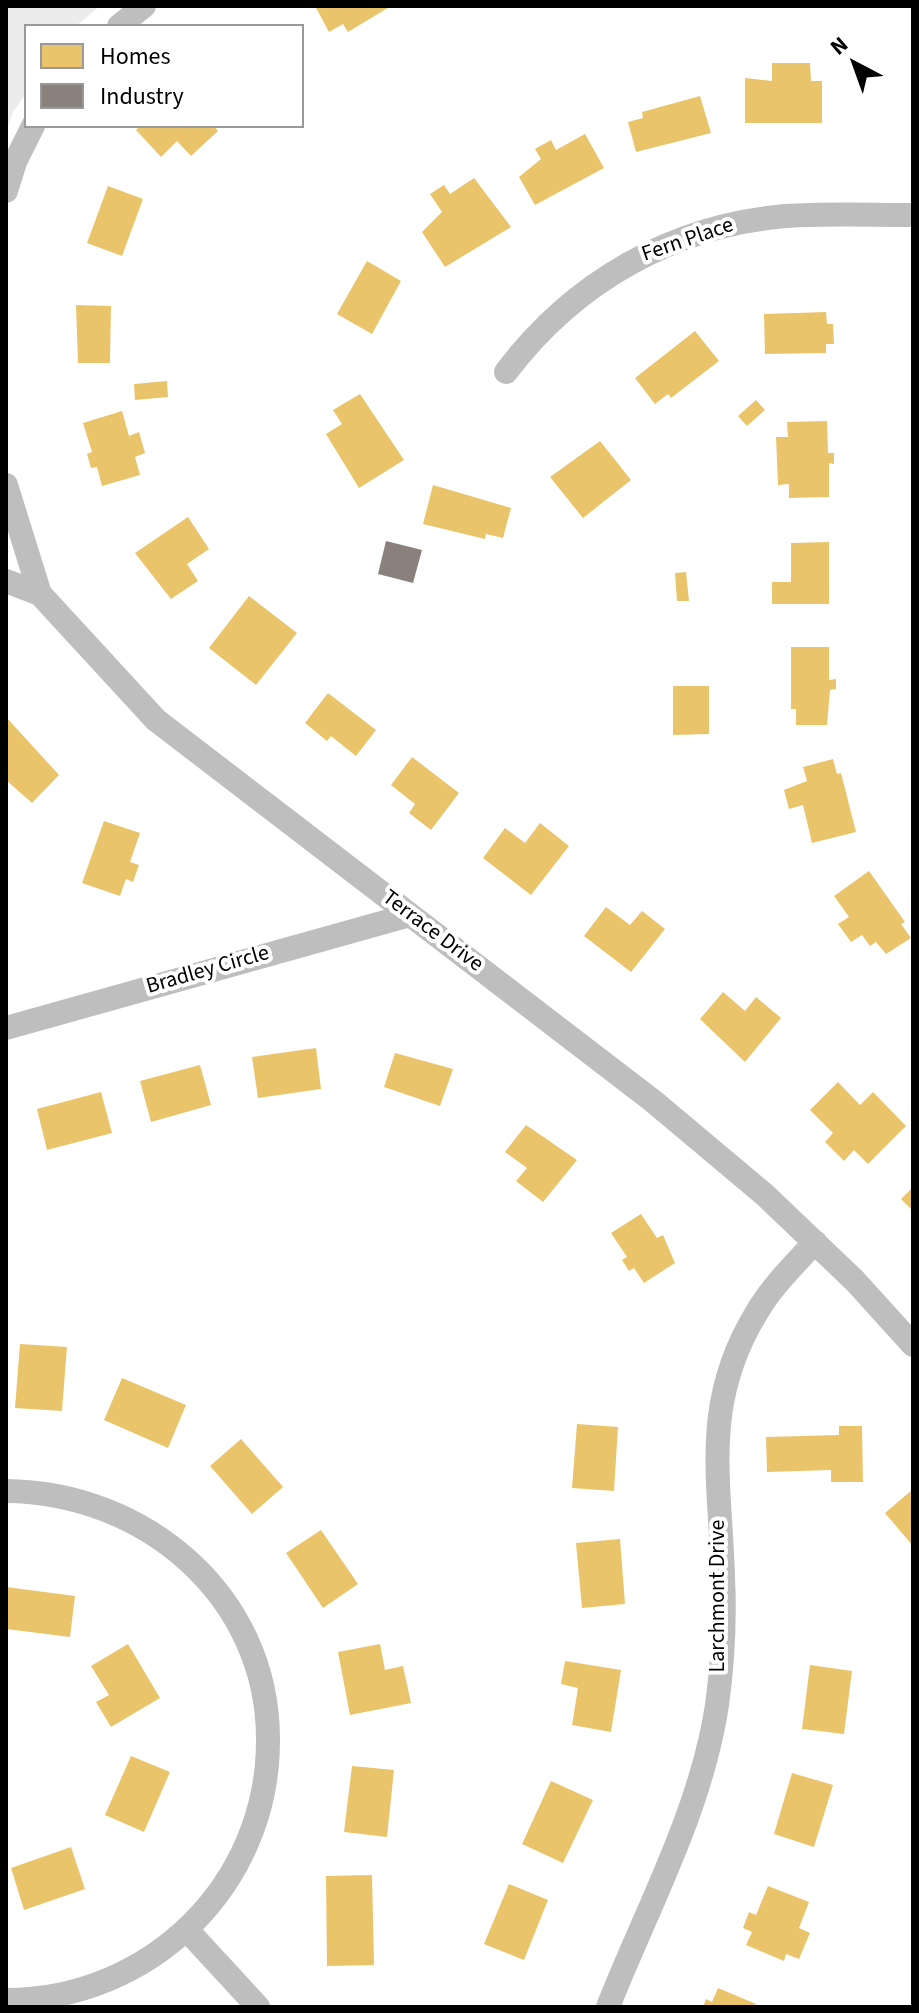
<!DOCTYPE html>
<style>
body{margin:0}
#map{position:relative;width:919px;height:2013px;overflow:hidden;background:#fff;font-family:"Source Sans 3",sans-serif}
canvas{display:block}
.frame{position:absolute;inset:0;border:8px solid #000;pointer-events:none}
.legend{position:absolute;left:24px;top:24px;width:280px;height:104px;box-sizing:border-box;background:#fff;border:2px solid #999;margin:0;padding:10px 14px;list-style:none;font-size:24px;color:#000}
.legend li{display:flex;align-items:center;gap:16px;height:40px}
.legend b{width:40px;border:2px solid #999}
.north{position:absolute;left:815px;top:24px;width:80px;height:80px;-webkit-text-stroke:6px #fff;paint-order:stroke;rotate:319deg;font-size:22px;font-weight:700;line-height:32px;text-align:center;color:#000}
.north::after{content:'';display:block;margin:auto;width:28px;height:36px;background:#000;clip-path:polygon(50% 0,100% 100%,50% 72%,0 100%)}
</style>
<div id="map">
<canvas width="919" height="2013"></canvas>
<div class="frame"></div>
<ul class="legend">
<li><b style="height:22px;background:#e9c46a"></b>Homes</li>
<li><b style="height:22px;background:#8a817c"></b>Industry</li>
</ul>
<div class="north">N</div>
</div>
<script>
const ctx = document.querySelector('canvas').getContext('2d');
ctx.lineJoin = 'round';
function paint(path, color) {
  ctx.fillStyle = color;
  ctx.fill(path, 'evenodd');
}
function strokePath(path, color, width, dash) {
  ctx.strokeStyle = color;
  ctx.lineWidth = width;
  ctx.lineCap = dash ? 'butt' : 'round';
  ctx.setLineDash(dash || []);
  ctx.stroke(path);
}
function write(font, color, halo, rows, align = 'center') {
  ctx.font = font + ' "Source Sans 3",sans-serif';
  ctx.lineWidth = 8;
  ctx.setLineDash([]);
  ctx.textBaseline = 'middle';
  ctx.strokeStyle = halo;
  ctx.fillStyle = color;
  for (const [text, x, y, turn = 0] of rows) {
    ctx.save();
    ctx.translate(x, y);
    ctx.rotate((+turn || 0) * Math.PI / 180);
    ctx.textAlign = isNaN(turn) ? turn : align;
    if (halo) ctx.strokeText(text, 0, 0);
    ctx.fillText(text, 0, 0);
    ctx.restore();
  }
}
const green = new Path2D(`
 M6,6H100L76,26H26V93L13,112L6,132Z`);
const homes = new Path2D(`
 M315,6H391L348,32L343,24L329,32Z
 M772,63H810L811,81H822V123H745V78L772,81Z
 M700,96L711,133L636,152L628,122L643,118L642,112Z
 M140,126H214L218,131L191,156L177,141L161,157L136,130Z
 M585,134L604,168L535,205L519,177L541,159L535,149L551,140L556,150Z
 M474,178L511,227L445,267L422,232L442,212L430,194L444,185L450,194Z
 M108,186L143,199L122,256L87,243Z
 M367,261L401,281L372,334L337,314Z
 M76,305L111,306L110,363H78Z
 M826,312L827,324H833L834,344H826V353L765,354L764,314Z
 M695,331L719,361L671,398L668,394L655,404L635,378Z
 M167,381L168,397L135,400L134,384Z
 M360,394L404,460L359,488L326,434L342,424L333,410Z
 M756,400L765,410L747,426L738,416Z
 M122,411L129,436L139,432L145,453L135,457L140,475L102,486L97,467L91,468L87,454L92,452L83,423Z
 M827,421L828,453H834V464L829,463V497L789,498V484L778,485L776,437H788L787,422Z
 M600,441L631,480L583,518L550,477Z
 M433,485L511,508L503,538L486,534L485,539L423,524Z
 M188,517L209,549L187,564L198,581L171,599L135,553Z
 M829,542V604H772V582H791V543Z
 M686,572L689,601H677L675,573Z
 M249,596L297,633L256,685L209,648Z
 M791,647H829V680L836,679V689L830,690L827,725H796V709H791Z
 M673,686H709V734L673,735Z
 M328,693L376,730L356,756L331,736L327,741L305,723Z
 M6,717L59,775L32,803L6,780Z
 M412,757L459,793L431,830L409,813L415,804L391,785Z
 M833,759L837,774L841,773L856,832L812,843L803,805L789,809L784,790L807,781L803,767Z
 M104,821L140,833L130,862L139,865L133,882L126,879L120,896L82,883Z
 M540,823L569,846L531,895L483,858L505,828L525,843Z
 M869,871L905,922L901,924L911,938L886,954L876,942L870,946L862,935L851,942L838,924L849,917L834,896Z
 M606,907L630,925L642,911L665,929L631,972L584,936Z
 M723,992L745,1011L756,997L781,1018L745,1062L700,1019Z
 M316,1048L321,1089L258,1098L252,1057Z
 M395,1053L453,1069L440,1106L384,1087Z
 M200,1065L211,1105L151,1122L140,1081Z
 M838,1082L860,1105L873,1092L906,1126L868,1164L854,1150L844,1161L825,1142L833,1133L810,1110Z
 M101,1092L112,1133L47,1150L37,1109Z
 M526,1125L577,1160L543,1202L516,1181L527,1168L505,1152Z
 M913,1187V1211L901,1199Z
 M641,1214L657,1238L663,1235L675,1263L644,1283L634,1268L629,1271L622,1260L627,1257L611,1233Z
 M20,1344L67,1347L62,1411L15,1408Z
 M122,1378L186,1405L168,1448L104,1420Z
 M577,1424L618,1427L614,1491L572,1488Z
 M839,1426H862L863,1482H831V1470L767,1472L766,1437L839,1435Z
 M241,1439L283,1487L252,1514L210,1466Z
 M913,1489V1546L885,1513Z
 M321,1530L358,1584L323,1608L286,1553Z
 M620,1539L625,1604L582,1608L576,1543Z
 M6,1587L75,1596L70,1637L6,1629Z
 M128,1644L160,1698L111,1727L96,1702L109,1695L91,1666Z
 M380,1644L385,1670L403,1666L411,1703L350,1715L338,1652Z
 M565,1661L621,1670L611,1732L572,1725L578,1688L561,1684Z
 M810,1665L852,1671L844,1734L802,1729Z
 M131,1756L170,1772L144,1832L105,1815Z
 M352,1766L394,1770L387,1837L344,1832Z
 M792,1773L833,1785L814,1847L774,1834Z
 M551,1781L593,1800L563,1863L522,1844Z
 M71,1847L85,1889L24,1910L11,1868Z
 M372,1875L374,1965L327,1966L326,1876Z
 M509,1884L548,1900L524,1960L484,1944Z
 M768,1886L809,1902L799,1928L810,1933L799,1959L786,1954L784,1961L746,1945L752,1932L743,1928L749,1912L756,1915Z
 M718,1988L756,2004L755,2007H703L706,1999L712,2002Z`);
const industry = new Path2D(`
 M386,541L422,550L413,583L378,574Z`);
const minor = new Path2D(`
 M119,26L144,6
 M6,191L15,162L33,126
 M506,372C574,282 672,226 785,216C827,213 871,215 913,215
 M6,485L40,594L156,720L653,1101L765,1195L855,1281L913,1345
 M6,581L40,594
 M6,1028L410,915
 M6,1491C144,1492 268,1595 268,1739C269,1885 150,2000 6,2000
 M188,1931L258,2007
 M608,2007C647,1908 701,1811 717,1705C723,1662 725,1620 723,1577C720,1478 701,1403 757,1312C772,1286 795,1264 815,1242`);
const streetNames = [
 ["Fern Place",688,241,-19],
 ["Terrace Drive",432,932,37],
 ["Bradley Circle",208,971,-16],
 ["Larchmont Drive",719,1596,-90]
];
paint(green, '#ececec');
paint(homes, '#e9c46a');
paint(industry, '#8a817c');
strokePath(minor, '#bebebe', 24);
write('22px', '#000', '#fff', streetNames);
</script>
